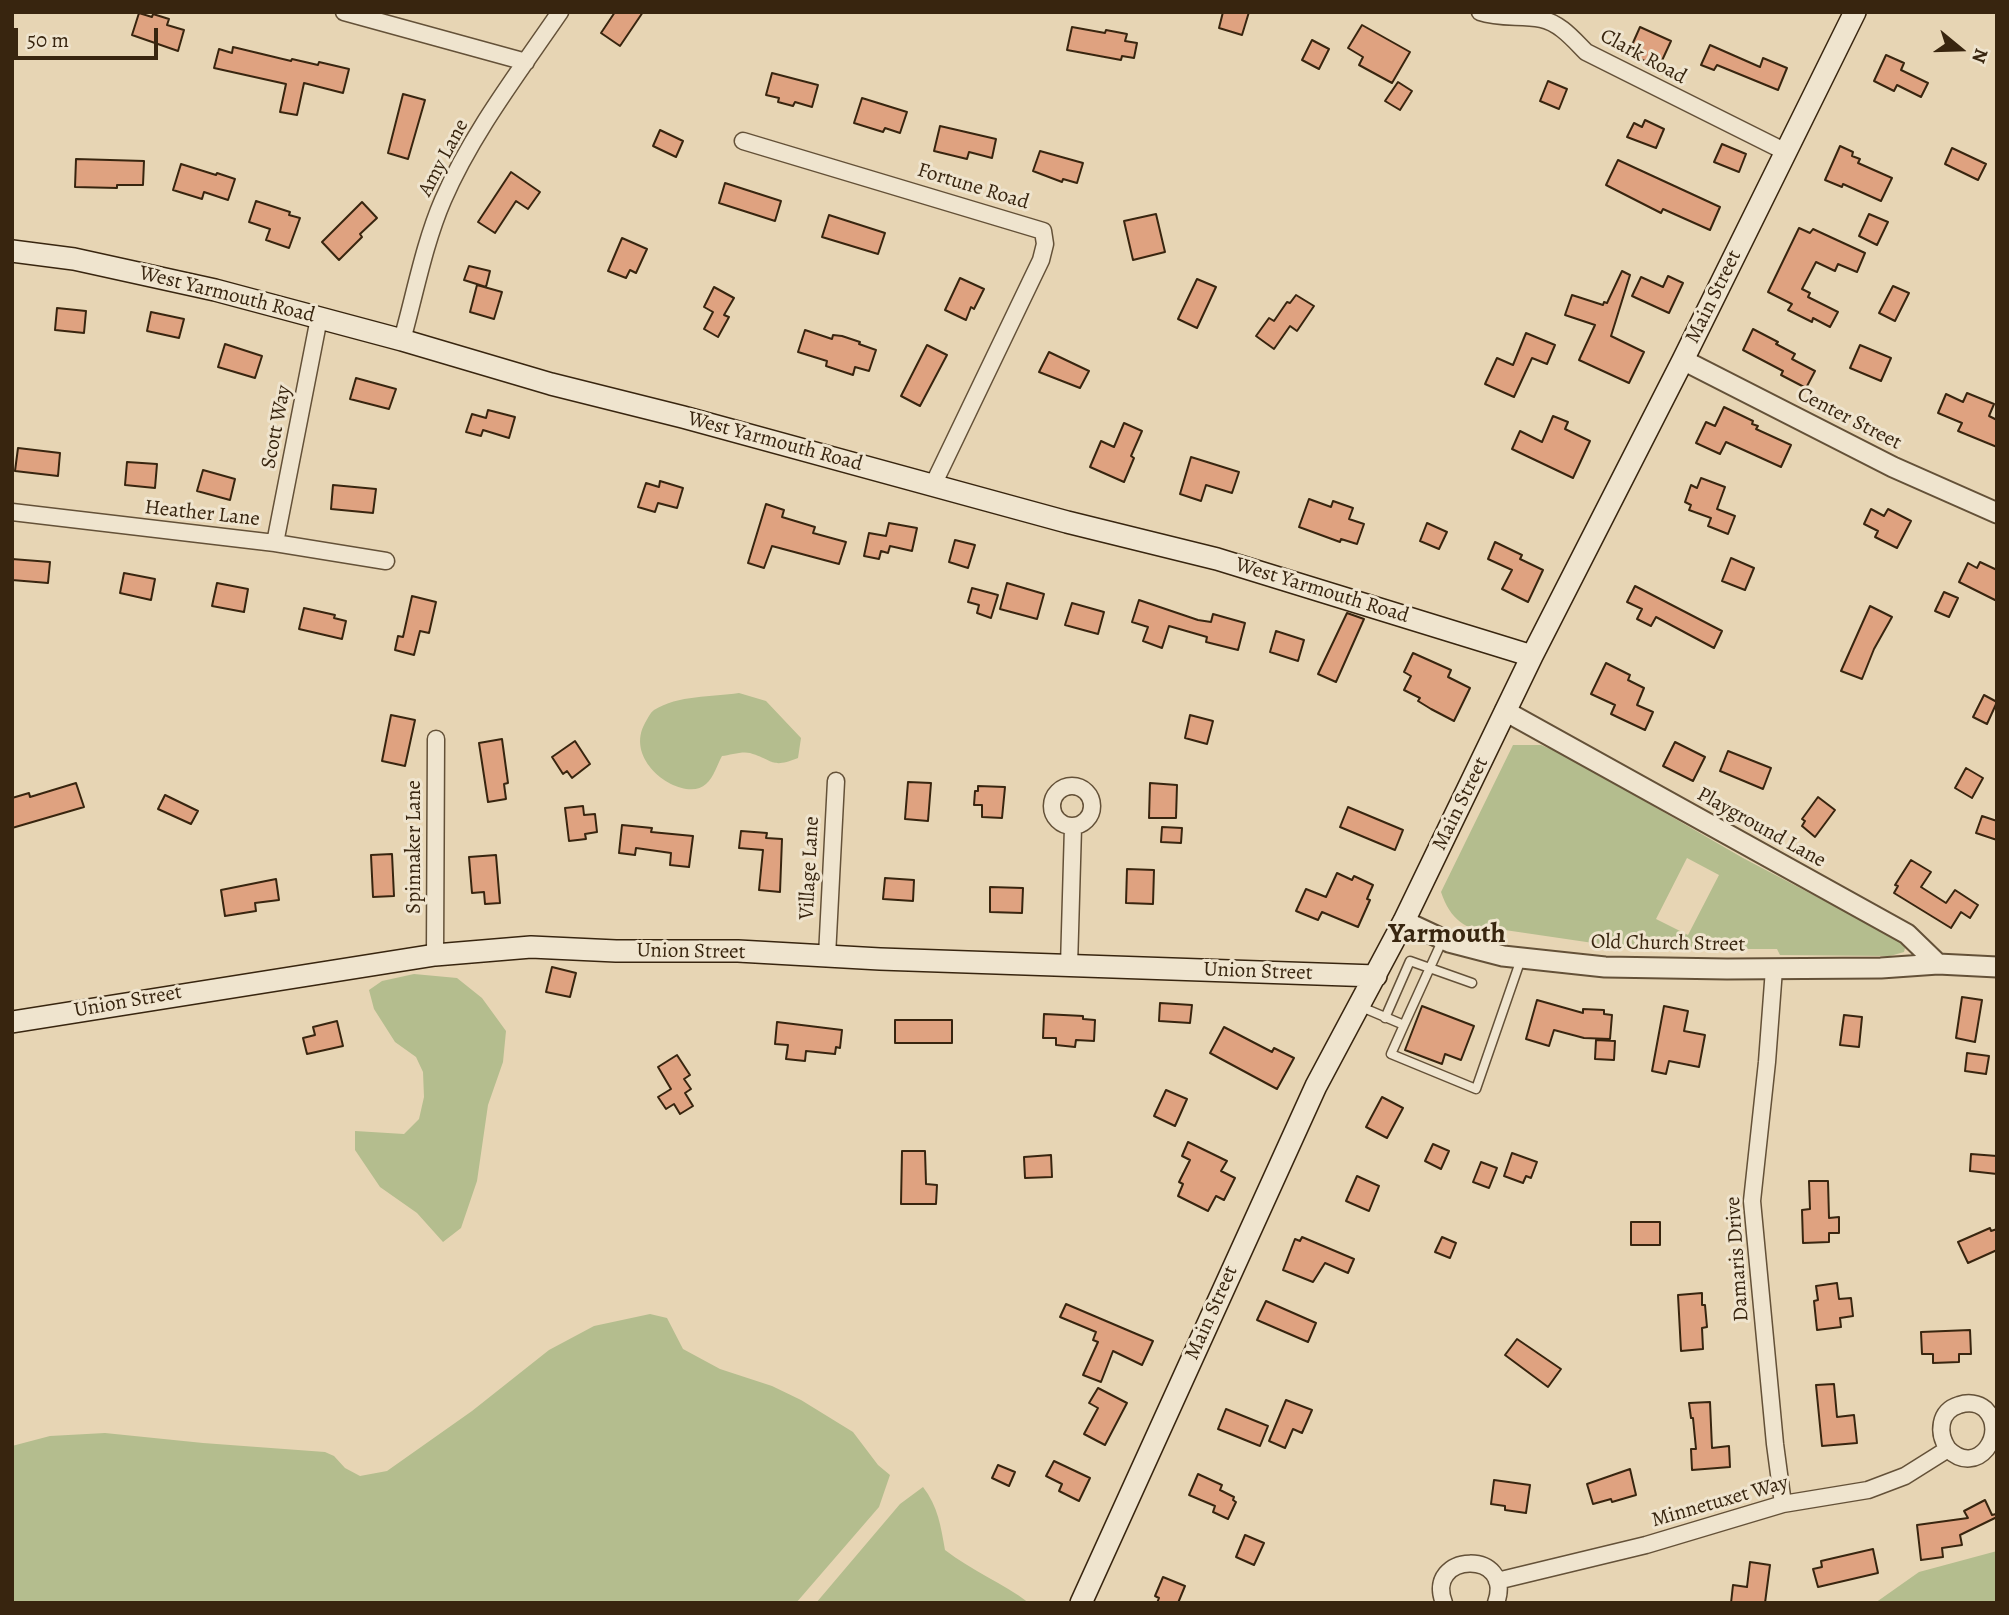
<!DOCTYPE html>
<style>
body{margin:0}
#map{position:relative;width:2009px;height:1615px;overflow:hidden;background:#e7d5b4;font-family:Alegreya,serif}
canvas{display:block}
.frame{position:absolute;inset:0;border:14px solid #38250f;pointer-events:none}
.north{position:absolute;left:1925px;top:14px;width:70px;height:70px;-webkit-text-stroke:5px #efe4ce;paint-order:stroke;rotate:109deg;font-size:19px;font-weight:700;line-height:28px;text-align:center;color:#38250f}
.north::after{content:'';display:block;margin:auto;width:24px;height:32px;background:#38250f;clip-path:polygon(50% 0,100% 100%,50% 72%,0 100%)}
.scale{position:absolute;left:14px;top:28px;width:144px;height:32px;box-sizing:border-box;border:4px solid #38250f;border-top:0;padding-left:9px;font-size:21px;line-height:24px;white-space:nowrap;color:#38250f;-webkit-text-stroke:5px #efe4ce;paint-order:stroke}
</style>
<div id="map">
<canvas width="2009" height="1615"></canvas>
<div class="frame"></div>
<div class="north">N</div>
<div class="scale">50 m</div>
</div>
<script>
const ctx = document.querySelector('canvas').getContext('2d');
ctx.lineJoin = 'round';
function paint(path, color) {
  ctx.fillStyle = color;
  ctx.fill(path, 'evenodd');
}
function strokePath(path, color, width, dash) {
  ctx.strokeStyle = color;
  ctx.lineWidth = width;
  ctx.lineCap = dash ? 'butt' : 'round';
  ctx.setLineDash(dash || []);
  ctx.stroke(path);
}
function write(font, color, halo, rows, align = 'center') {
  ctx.font = font + ' Alegreya,serif';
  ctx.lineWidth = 6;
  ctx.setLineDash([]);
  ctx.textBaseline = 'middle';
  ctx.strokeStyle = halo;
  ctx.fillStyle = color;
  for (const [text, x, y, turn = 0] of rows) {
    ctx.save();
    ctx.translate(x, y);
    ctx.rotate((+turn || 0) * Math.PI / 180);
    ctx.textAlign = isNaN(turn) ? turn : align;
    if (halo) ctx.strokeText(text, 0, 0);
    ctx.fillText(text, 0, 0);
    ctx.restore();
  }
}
const green = new Path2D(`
 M739,693L766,701L801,738L798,758C771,769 774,760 750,753C742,751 730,755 722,756C717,765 714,777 706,784C686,804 622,764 645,723C648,718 650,713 654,710C678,695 712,697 739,693Z
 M1513,745H1541L1565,755L1743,858L1897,939L1905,948L1904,952L1890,956L1780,955L1777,949H1634L1498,929L1492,935C1465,928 1451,921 1441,892ZM1687,858L1719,875L1688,935L1656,919Z
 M414,974L457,978L482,998L506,1031L503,1062L488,1105L477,1181L461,1228L443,1242L417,1213L380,1187L355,1150V1131L404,1134L419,1119L424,1097L423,1072L416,1057L395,1042L374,1009L369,990L382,981Z
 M650,1314L667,1318L683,1349L720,1369L772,1386L801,1400L853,1432L878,1465L890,1475L879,1507L796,1603H12V1446L50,1436L105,1433L203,1443L325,1452L334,1456L345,1468L360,1476L387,1471L472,1411L549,1350L594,1326Z
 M923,1487C938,1506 941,1527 945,1550C972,1571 1003,1583 1029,1603H816L900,1504Z
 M1997,1551V1603H1875L1919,1572Z`);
const building = new Path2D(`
 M615,12H643L620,46L601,33Z
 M1223,12H1249L1242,35L1219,28Z
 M139,13L152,17L153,14L169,19L167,25L184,30L178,51L132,35Z
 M1362,25L1410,52L1392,83L1359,65L1363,57L1348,48Z
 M1072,27L1105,33L1106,30L1127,34L1125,41L1137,43L1134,58L1122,56L1121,60L1067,50Z
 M1640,27L1671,41L1659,67L1628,54Z
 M1312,40L1329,49L1319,69L1302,60Z
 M1710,45L1760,67L1763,58L1787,68L1778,90L1717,65L1714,70L1701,65Z
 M233,47L291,61L292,59L318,65L319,62L349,69L343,93L304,83L297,115L280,112L286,84L214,68L219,49L232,53Z
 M1886,55L1904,63L1901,70L1928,83L1921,97L1897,85L1894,91L1874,81Z
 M772,73L818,85L812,107L795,102L793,106L778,102L779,98L766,95Z
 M1548,81L1567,89L1559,109L1540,101Z
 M1398,82L1412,91L1400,110L1385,101Z
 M403,94L425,100L408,159L388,153Z
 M862,98L907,112L900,133L885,128L883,132L854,123Z
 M1645,120L1664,129L1656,148L1627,137L1634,123L1642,127Z
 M940,126L996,139L992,158L969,152L967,159L934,151Z
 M660,130L683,141L676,157L653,146Z
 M1722,144L1746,154L1739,172L1714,162Z
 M1840,146L1853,152L1852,156L1860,159L1858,163L1892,178L1881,201L1843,184L1842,187L1825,180Z
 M1952,148L1986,164L1978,180L1945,164Z
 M1040,151L1083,163L1077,183L1063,179L1062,182L1033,171Z
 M76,159L144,161L143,185H117V188L75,187Z
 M1618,160L1720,207L1710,230L1663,209L1661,213L1606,185Z
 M181,164L216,175L217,173L235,179L228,200L204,192L202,199L173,190Z
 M511,172L540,192L528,209L516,201L495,233L478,222Z
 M725,183L781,201L775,221L719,203Z
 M256,201L290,212L289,215L300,218L289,248L266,240L270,229L249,222Z
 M362,202L377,218L360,234L362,237L339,260L322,242Z
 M1156,214L1165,252L1133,260L1124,221Z
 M1869,214L1888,222L1877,245L1859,236Z
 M829,215L885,233L878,254L822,237Z
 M1799,228L1810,233L1813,229L1865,253L1857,272L1838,264L1835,271L1816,262L1802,289L1810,293L1808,297L1838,312L1830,327L1813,318L1812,322L1788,310L1792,304L1768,292Z
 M622,238L647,249L636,273L630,270L626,278L608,271Z
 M469,266L490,271L486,287L464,280Z
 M1622,271L1630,275L1611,336L1644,352L1629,383L1579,360L1595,325L1565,315L1572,295L1603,305L1604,302L1607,303Z
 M1668,276L1683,283L1669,313L1632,296L1641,277L1663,287Z
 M960,278L984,289L974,309L971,307L966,320L945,310Z
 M1197,279L1216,287L1197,328L1178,319Z
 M477,285L502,292L494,319L470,312Z
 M1893,286L1909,293L1895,321L1879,313Z
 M714,287L734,298L724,315L729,317L718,337L704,329L713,312L704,307Z
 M1296,295L1314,306L1297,331L1290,326L1274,349L1256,336L1269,318L1274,321L1287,302L1290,303Z
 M57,308L86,311L84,333L55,330Z
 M151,312L184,319L179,338L147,331Z
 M1753,329L1778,342L1776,344L1795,354L1792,359L1815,371L1806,388L1781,375L1783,371L1743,350Z
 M805,330L832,339L833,335L842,336L860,342L859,344L876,350L869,371L855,367L853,375L826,366L827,361L798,352Z
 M1526,333L1555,345L1547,364L1532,358L1514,397L1485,384L1497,358L1513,365Z
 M225,344L262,356L255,378L218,367Z
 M927,345L947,355L920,406L901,396Z
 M1860,345L1891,358L1881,381L1850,368Z
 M1049,352L1089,371L1080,388L1039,372Z
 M356,378L396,389L389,409L350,399Z
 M1967,393L1994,404L1989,416L1997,420V447L1958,431L1962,423L1938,413L1946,394L1963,402Z
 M1724,407L1753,421L1752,424L1758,426L1756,429L1791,445L1781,467L1726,442L1720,454L1696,443L1706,422L1715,426Z
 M488,410L515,417L509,438L483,430L481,436L466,432L472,414L486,418Z
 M1553,416L1568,422L1565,429L1590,441L1573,478L1512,449L1520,431L1542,442Z
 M1124,423L1142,431L1131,456L1134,458L1124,482L1090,467L1101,441L1114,447Z
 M18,448L60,453L58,476L15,471Z
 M1191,457L1239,472L1232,493L1206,485L1201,501L1180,494Z
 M127,462L157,464L155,488L125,485Z
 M203,470L235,479L230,500L197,491Z
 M1701,478L1725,487L1717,509L1735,516L1728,534L1708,526L1711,518L1689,510L1691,505L1685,502L1691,485L1697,488Z
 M660,481L683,488L677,508L658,503L655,512L638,507L646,483L659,487Z
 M333,485L376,489L373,513L331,509Z
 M1309,499L1331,507L1333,501L1353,508L1349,519L1364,524L1357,544L1341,539L1340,542L1299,527Z
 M766,504L784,510L782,517L815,527L813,533L846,542L839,564L772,546L764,568L748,563Z
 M1871,509L1884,516L1888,509L1911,521L1897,548L1875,537L1878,531L1864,524Z
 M889,523L917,528L912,551L890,546L888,553L881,551L879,559L864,556L869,533L886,536Z
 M1427,523L1447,532L1439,549L1420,541Z
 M955,540L975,545L968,568L949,562Z
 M1495,542L1522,555L1520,559L1543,570L1528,602L1502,589L1512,570L1488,559Z
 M1731,558L1754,568L1745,590L1722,581Z
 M12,559L50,562L48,583L12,580Z
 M1980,562L1997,570V601L1959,582L1968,563L1977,568Z
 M124,573L155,579L151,600L120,593Z
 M217,583L248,589L244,612L212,606Z
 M1007,583L1044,594L1037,619L1000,609Z
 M1635,586L1722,631L1714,648L1656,617L1651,626L1637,619L1642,609L1627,602Z
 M972,588L998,595L991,618L977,613L979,605L968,602Z
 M1944,592L1958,598L1949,617L1935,611Z
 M412,596L436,602L429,633L420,631L414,655L395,650L398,636L403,637Z
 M1139,600L1198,620L1211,622L1213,614L1245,623L1238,650L1206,642L1207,637L1169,626L1162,648L1143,641L1148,627L1132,622Z
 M1072,603L1104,612L1098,634L1065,625Z
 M1870,606L1892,617L1874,649L1862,679L1841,671Z
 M304,608L335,615L334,618L346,621L342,639L299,629Z
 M1347,613L1364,619L1336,682L1318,674Z
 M1276,631L1304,640L1298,661L1270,652Z
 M1413,653L1451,670L1448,677L1470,688L1454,721L1431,709L1418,701L1420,698L1404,690L1411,676L1404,672Z
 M1606,663L1630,675L1628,680L1644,688L1637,705L1653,712L1645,730L1611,714L1615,705L1591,694Z
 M1984,695L1997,702L1987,724L1973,717Z
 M391,715L415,720L405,766L382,761Z
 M1190,715L1213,721L1207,744L1185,738Z
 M502,739L508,783L504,784L506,799L488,802L479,743Z
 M575,741L590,764L572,778L567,771L563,774L552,757Z
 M1675,742L1705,757L1693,781L1663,766Z
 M1728,751L1771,768L1763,789L1720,771Z
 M1966,768L1983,778L1972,798L1955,788Z
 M908,782L931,783L928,821L905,819Z
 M76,783L84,807L12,828V798L29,793L30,797Z
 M1150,783L1177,785L1176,818H1149Z
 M978,786L1005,787L1002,818L982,817V805H974L975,791H978Z
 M165,795L198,811L191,824L158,809Z
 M1818,797L1835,810L1815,837L1802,826L1805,821L1802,819Z
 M583,806L584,815L595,814L597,832L585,834L586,839L569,841L565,808Z
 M1348,807L1403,830L1395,850L1340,827Z
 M1982,816L1997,821V840L1976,833Z
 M622,825L652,828L651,832L693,836L689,867L670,865L671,853L636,848L635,855L619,853Z
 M1162,827L1182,828L1181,843L1161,842Z
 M741,831L767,833L766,838L782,839L780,892L759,890L763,850L739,848Z
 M392,854L394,896L373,897L371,855Z
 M496,855L500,903L485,904L484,892L472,893L469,857Z
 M1911,860L1931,872L1921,887L1946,903L1955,890L1978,905L1970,918L1961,912L1951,928L1894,893L1898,886L1895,885Z
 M1127,869L1154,870L1153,904L1126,903Z
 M1337,873L1352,880L1354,876L1373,885L1367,899L1370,900L1358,927L1322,912L1318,920L1296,911L1306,889L1326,897Z
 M885,878L914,880L913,901L883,899Z
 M276,879L279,900L255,903L256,911L225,916L221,890Z
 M990,887L1023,888L1022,913L990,912Z
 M552,967L576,973L570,997L546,992Z
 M1962,997L1982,1000L1975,1042L1956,1038Z
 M1537,1000L1583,1013V1009L1604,1010V1014L1612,1015L1610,1039L1584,1038L1554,1030L1549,1046L1526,1039Z
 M1160,1003L1192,1005L1190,1023L1159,1021Z
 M1422,1006L1474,1026L1461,1060L1445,1054L1442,1064L1405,1050Z
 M1664,1006L1688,1011L1684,1031L1705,1035L1699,1067L1669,1061L1666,1074L1652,1071Z
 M1044,1014L1083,1016V1019L1095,1020L1094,1041L1076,1040L1075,1047L1056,1045V1038H1043Z
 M1844,1015L1862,1017L1859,1047L1840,1045Z
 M895,1020H952V1043H895Z
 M337,1021L343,1046L307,1054L303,1038L315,1035L313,1027Z
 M777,1022L842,1030L840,1048L836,1047L835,1054L806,1051L805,1061L786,1059L788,1045L775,1044Z
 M1224,1027L1272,1052L1274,1048L1294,1058L1277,1089L1210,1053Z
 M1596,1040L1615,1041L1614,1060L1595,1059Z
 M1967,1053L1989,1056L1986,1074L1965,1071Z
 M677,1055L690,1075L684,1079L691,1089L685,1093L693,1106L680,1114L674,1104L666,1109L658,1097L671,1089L658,1067Z
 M1166,1090L1187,1099L1175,1126L1154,1116Z
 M1382,1097L1403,1108L1387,1138L1366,1127Z
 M1188,1142L1227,1161L1221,1171L1235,1178L1224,1200L1216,1196L1208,1211L1178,1196L1183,1184L1179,1182L1190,1160L1182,1156Z
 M1433,1144L1449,1151L1441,1169L1425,1161Z
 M902,1151H925L926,1184L937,1185L936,1204H901Z
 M1512,1153L1537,1162L1531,1178L1526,1176L1523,1183L1504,1176Z
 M1971,1154L1997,1156V1174L1970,1171Z
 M1051,1155L1052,1177L1025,1178L1024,1157Z
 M1481,1162L1497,1168L1489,1188L1473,1182Z
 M1357,1176L1379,1186L1369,1211L1346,1201Z
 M1809,1181H1828L1829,1218L1839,1217V1233H1829V1242L1803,1243L1802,1210L1810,1209Z
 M1631,1222H1660V1245H1631Z
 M1990,1228L1991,1231L1997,1229V1250L1968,1263L1958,1242Z
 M1302,1237L1354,1259L1348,1273L1325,1263L1313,1282L1283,1270L1295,1239L1300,1241Z
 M1442,1237L1456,1243L1450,1258L1435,1252Z
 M1837,1283L1839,1299L1851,1298L1853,1316L1840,1318L1841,1327L1817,1330L1814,1301L1818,1300L1816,1286Z
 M1702,1293V1305H1705L1707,1327L1702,1328L1703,1349L1681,1351L1678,1295Z
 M1266,1301L1316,1323L1308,1342L1257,1320Z
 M1066,1304L1153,1341L1142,1365L1113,1351L1101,1382L1083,1375L1098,1342L1093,1340L1096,1332L1060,1317Z
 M1970,1330L1971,1354H1959V1362L1933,1363V1354H1922L1921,1332Z
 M1517,1339L1561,1369L1548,1387L1505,1355Z
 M1834,1384L1837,1417L1854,1415L1857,1443L1822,1446L1816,1385Z
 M1098,1388L1127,1403L1105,1445L1084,1434L1098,1408L1089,1403Z
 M1286,1400L1312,1410L1302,1433L1293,1429L1285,1448L1269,1441Z
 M1710,1402L1712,1448L1729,1446L1730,1467L1692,1470L1691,1449H1696L1693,1418H1691L1689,1403Z
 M1226,1409L1268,1426L1260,1446L1218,1429Z
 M1054,1461L1090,1478L1079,1501L1059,1491L1062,1484L1046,1476Z
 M998,1465L1015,1472L1009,1486L992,1478Z
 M1630,1469L1636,1495L1612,1502L1611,1499L1593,1504L1587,1484Z
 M1198,1474L1222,1485L1220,1490L1234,1497L1233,1500L1236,1502L1228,1519L1213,1512L1215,1506L1189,1495Z
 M1494,1480L1530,1485L1526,1513L1505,1510V1506L1491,1504Z
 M1985,1500L1992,1515L1996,1514L1997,1517L1960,1535L1962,1545L1942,1548L1943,1557L1921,1560L1917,1525L1968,1518L1964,1511Z
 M1245,1535L1264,1543L1254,1565L1236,1557Z
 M1873,1549L1878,1573L1818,1587L1813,1569L1822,1567L1821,1561Z
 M1750,1562L1770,1565L1765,1603H1731L1733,1585L1747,1587Z
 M1163,1577L1185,1586L1178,1603H1157L1159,1598L1155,1596Z`);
const service = new Path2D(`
 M1359,1006L1404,1025L1443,939
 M1385,1018L1410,961L1472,983
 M1404,1025L1391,1054L1476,1089L1521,959`);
const minor = new Path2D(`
 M344,12L526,62
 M1480,12C1500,19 1521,15 1541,19C1560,23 1573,39 1586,52L1786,152
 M743,141L1043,231L1045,244L1041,260L933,485
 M402,340C415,294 424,244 443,200C472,133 519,72 560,12
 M12,512L275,543L386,561
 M275,543L319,318
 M1052 806a20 20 0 1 1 40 0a20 20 0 1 1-40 0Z
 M435,955L436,739
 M827,956L836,781
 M1069,966L1073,827
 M1774,969L1767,1062L1752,1201L1775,1444L1783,1504
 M1497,1581L1646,1545L1783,1504L1868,1490L1905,1476L1948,1449C1937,1433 1939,1411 1959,1405C1968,1402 1978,1403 1985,1409C2009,1433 1977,1478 1948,1449
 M1444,1603C1424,1552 1515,1549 1496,1603`);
const tertiary = new Path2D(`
 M1683,360L1893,467L1997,513
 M1505,711L1907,934L1938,964L1997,967
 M1404,921L1449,942L1503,956L1605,967L1727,969L1881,968L1938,964`);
const secondary = new Path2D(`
 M12,251L74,259L215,290L402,340L551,384L683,417L1067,522L1217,559L1532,656
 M12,1022L435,955L531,947L616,951H738L880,959L1376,976
 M1081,1603L1316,1086L1404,921L1532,656L1683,360L1855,12`);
const streetNames = [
 ["Clark Road",1643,57,28],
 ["Amy Lane",444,158,-62],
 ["Fortune Road",973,187,17],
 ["West Yarmouth Road",227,295,14],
 ["Main Street",1714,297,-64],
 ["Center Street",1849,419,27],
 ["Scott Way",277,427,-79],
 ["West Yarmouth Road",775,442,15],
 ["Heather Lane",202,514,6],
 ["West Yarmouth Road",1322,591,17],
 ["Main Street",1461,804,-64],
 ["Playground Lane",1761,828,29],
 ["Spinnaker Lane",415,847,-90],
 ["Village Lane",810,868,-87],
 ["Old Church Street",1668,944,1],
 ["Union Street",691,952,1],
 ["Union Street",1258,972,2],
 ["Union Street",128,1002,-10],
 ["Damaris Drive",1738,1259,-94],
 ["Main Street",1212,1313,-66],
 ["Minnetuxet Way",1720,1502,-16]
];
const districtNames = [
 ["Yarmouth",1447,935]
];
paint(green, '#b4bd8e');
paint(building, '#dfa280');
strokePath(building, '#38250f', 2);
strokePath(service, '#645138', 11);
strokePath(minor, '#645138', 19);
strokePath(tertiary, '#645138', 23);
strokePath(secondary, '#38250f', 24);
strokePath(service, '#efe4ce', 8);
strokePath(minor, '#efe4ce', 16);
strokePath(tertiary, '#efe4ce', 19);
strokePath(secondary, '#efe4ce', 21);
write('21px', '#38250f', '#efe4ce', streetNames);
write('bold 28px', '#38250f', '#efe4ce', districtNames);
</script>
